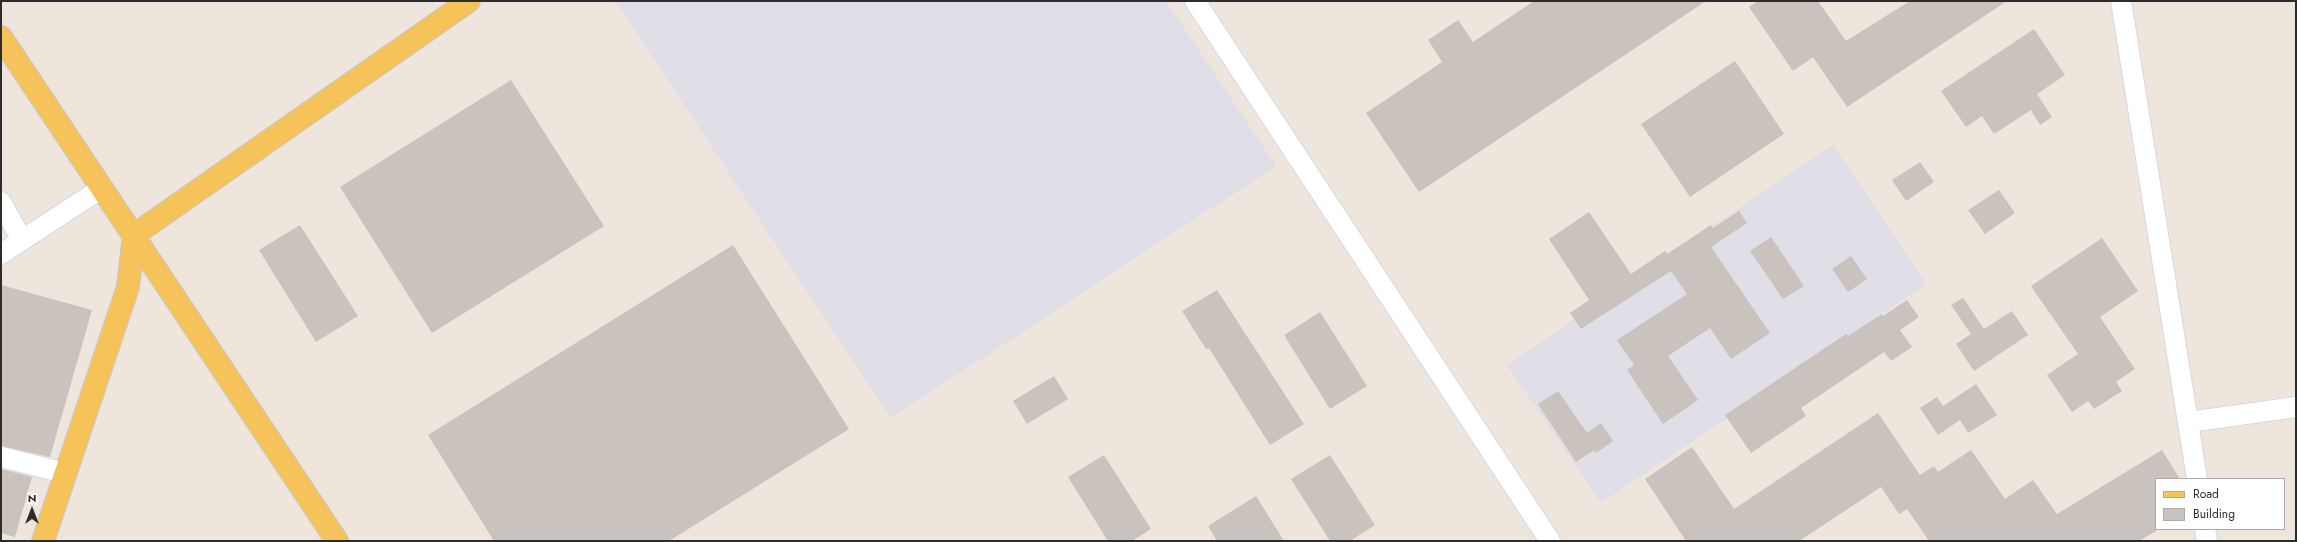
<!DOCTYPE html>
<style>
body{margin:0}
#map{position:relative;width:2297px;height:542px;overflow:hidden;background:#eee5dd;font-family:Jost,sans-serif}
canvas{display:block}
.frame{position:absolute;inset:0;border:2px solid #2c2c2c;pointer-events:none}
.legend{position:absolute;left:2155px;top:478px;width:130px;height:52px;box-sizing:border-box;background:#fff;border:1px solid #ababab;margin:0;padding:5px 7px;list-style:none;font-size:12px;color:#2c2c2c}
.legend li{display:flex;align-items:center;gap:8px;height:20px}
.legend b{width:20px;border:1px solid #ababab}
.north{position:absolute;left:12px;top:490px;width:40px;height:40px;-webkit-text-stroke:3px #fff;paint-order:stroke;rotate:0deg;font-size:11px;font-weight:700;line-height:16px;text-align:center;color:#2c2c2c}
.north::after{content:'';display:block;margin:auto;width:14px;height:18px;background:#2c2c2c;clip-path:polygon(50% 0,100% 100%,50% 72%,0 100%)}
</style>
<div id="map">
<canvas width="2297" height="542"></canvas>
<div class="frame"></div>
<ul class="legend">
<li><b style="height:5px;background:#f6c35a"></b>Road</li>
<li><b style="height:11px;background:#c9c2bd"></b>Building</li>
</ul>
<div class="north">N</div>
</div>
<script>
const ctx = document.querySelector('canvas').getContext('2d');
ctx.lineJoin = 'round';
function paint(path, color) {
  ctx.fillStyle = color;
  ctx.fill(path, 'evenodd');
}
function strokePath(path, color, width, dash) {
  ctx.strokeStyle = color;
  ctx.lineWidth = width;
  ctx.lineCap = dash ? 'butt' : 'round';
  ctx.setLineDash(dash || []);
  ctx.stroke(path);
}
const industrial = new Path2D(`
 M615,1H1166L1276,166L891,418Z
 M1833,145L1927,284L1601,503L1507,365Z`);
const building = new Path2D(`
 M1534,1H1706L1419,192L1366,113L1442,62L1428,40L1458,20L1473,42Z
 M1758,1H1818L1846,41L1910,1H2007L1847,107L1813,57L1793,71L1749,7Z
 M2034,29L2065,75L2037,94L2052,117L2040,125L2031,110L1994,134L1982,116L1966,127L1941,91Z
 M1735,61L1784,134L1690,197L1641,124Z
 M511,80L604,226L432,333L340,187Z
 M1920,162L1934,182L1906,201L1892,180Z
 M1999,190L2015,213L1985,234L1968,210Z
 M1739,211L1747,223L1711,247L1770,333L1731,359L1710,328L1668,356L1698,400L1663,424L1627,370L1634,365L1617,340L1687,294L1671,271L1581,329L1570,313L1589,300L1549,239L1589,212L1631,274L1665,251L1667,254L1711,225L1713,228Z
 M300,225L358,316L316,342L259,250Z
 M1771,237L1804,286L1783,299L1750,251Z
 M2102,238L2138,291L2100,317L2135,369L2116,382L2122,391L2094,409L2088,401L2072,412L2047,375L2078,354L2031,286Z
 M733,245L849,429L669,541H494L428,435Z
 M1851,256L1867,279L1848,292L1832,269Z
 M1,285L92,310L50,457L1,446Z
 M1217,290L1304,424L1270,445L1209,348L1206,349L1182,311Z
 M1963,298L1984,329L2012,311L2028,335L1974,371L1956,344L1971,334L1951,305Z
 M1907,300L1919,317L1900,330L1912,347L1891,361L1884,352L1801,408L1806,416L1751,453L1725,415L1846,334L1848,336L1882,314L1883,316Z
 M1320,312L1367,386L1330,409L1284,335Z
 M1054,376L1068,399L1027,424L1013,401Z
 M1976,384L1997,415L1968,433L1960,420L1938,435L1920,408L1937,397L1943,406Z
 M1558,391L1587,433L1601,423L1613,441L1596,453L1594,450L1576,462L1538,404Z
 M1878,413L1920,475L1934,466L1938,472L1971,450L2005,499L2033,480L2057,514L2162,450L2180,479H2156V531L2139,541H1929L1907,509L1899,514L1881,487L1799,541H1686L1645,479L1692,447L1734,509Z
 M1104,455L1151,529L1132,541H1108L1068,477Z
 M1330,455L1375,525L1350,541H1330L1291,479Z
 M1,469L32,477L15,537L1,533Z
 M1256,496L1284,541H1217L1208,526Z`);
const minor = new Path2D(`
 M1195,1L1550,541
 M2121,1L2197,479
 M1,202L22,240
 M1,254L102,188
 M2189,422L2296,407
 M1,457L65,473
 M2205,529L2207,541`);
const major = new Path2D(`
 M1,37L337,541
 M43,541L128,287L134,235L469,1`);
paint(industrial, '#e0dee6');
paint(building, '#c9c2bd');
strokePath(minor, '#d3d8e5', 22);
strokePath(major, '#c8c8c8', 24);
strokePath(minor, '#fff', 20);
strokePath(major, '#f6c35a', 22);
</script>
